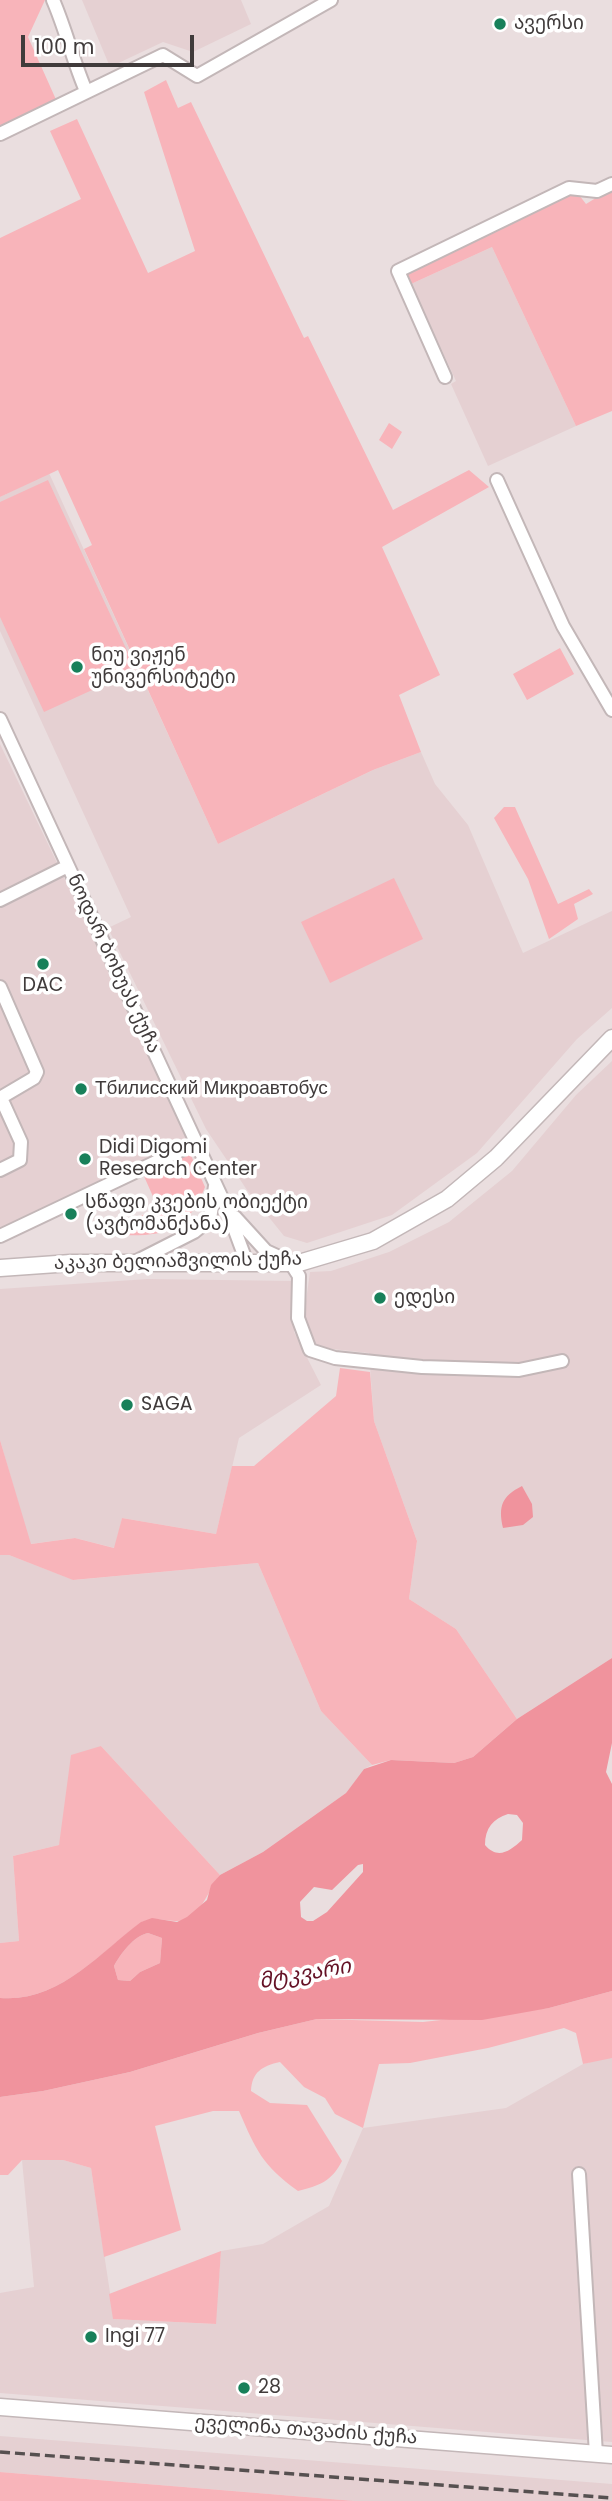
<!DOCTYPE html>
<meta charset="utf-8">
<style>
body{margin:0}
#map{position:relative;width:612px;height:2501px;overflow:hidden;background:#eadedf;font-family:Poppins,sans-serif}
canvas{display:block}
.scale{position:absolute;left:21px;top:35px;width:173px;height:32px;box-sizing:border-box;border:4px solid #403b3b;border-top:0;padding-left:9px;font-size:21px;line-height:24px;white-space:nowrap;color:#403b3b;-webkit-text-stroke:5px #fff;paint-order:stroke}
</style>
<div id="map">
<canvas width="612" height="2501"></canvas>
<div class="scale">100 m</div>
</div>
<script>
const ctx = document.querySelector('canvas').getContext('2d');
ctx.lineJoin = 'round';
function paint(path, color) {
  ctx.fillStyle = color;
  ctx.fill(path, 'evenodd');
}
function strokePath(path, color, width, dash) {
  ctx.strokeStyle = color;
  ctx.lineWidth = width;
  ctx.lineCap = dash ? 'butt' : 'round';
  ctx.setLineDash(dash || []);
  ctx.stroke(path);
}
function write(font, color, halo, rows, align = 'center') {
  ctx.font = font + ' Poppins,"Noto Sans Georgian",sans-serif';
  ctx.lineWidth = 7;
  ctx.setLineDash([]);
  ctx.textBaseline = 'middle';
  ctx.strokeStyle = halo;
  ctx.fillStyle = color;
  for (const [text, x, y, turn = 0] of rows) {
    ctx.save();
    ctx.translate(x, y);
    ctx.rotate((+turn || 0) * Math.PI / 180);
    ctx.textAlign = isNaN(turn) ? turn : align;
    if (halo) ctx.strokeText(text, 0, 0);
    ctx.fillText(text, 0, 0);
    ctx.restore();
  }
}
const built = new Path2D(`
 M82,0H241L251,24L193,52L163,42L110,67Z
 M492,247L576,426L488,466L451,384L456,381L411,284Z
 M49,473L218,844L373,770L421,752L435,784L468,825L523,953L612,911V1008L577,1039L477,1153L392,1215L307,1243L284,1236L247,1190L206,1129L108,928L131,917L0,631V497Z
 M0,744L189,1138L0,1230Z
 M612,1061V1658L517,1719L456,1629L409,1599L417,1541L374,1421L369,1353L314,1347L304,1335V1315L310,1272L331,1271L389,1252L449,1222L512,1171L576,1095Z
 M148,1279L295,1281L294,1332L321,1385L239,1438L216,1534L122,1518L115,1548L75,1538L30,1544L0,1440V1289Z
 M0,1555H9L74,1580L258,1563L321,1711L372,1765L364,1769L346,1793L263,1852L220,1875L101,1746L59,1845L13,1856L19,1941L0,1943Z
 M612,2055V2442L0,2393V2293L34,2287L22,2160H63L91,2168L114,2319L215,2324L221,2251L263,2244L329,2206L363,2128L506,2108L583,2064Z
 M0,2436L612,2484V2501H355L0,2472Z`);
const green = new Path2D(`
 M0,0H45L28,37L58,104L0,130Z
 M166,80L178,108L191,102L304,338L308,336L393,510L469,470L489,487L382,547L440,675L399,695L421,752L373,770L218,844L84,549L92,545L58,470L0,497V238L81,199L50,131L77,119L148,273L195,251L144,92Z
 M612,188V411L576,426L492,247L411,284L405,274L576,191L586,204Z
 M389,423L402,432L392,449L379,440Z
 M48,480L136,670L44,712L0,617V502Z
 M560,648L574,674L527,700L513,674Z
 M504,807H515L558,904L589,889L593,894L574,904L578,919L549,939L528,879L494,818Z
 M394,878L423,939L330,983L301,922Z
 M189,1151L205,1187C188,1232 162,1237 118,1235C124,1220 145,1214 159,1210L143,1174Z
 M340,1368L370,1372L374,1421L417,1541L409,1599L456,1629L517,1719L473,1757L454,1763L391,1760L372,1765L321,1711L258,1563L73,1580L9,1555H0V1440L31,1544L75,1538L114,1548L122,1518L216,1534L232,1466H254L336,1396Z
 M101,1746L220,1875C207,1890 201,1922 175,1921C162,1920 155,1917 142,1922C99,1953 59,2003 0,1998V1943L19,1941L13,1856L59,1845L71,1755Z
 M148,1933L162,1938L160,1963L140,1972L130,1981L118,1980L114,1966C121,1953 134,1936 148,1933Z
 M612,1991V2058L583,2064L576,2033L564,2028L488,2048L410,2063L379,2064L363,2128L335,2114L325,2098L304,2087L280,2062C262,2066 252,2072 251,2091L270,2103L307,2105L342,2161C332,2181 319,2186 298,2191C262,2165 256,2150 239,2111H213L155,2126L181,2230L104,2257L91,2168L63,2160H22L8,2175H0V2097L43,2091L130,2072L258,2033L317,2019L423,2022L549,2008Z
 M221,2251L216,2324L113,2319L109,2294Z
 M0,2472L355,2501H0Z`);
const water = new Path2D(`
 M522,1486L532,1504L533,1517L523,1525L503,1528C498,1506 502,1496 522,1486Z
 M612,1658V1743L606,1772L612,1784V1991L549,2008L482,2020L317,2019L258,2033L130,2072L43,2091L0,2097V1998C59,2003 99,1953 141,1922L152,1918L177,1922L187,1917L207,1900L211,1885L220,1875L263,1852L346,1793L364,1769L391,1760L454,1763L473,1757L517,1719ZM508,1814L517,1815L523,1823L522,1840C510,1851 498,1860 485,1845C485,1828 493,1819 508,1814ZM363,1864V1872L327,1912L313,1921H307L301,1917L300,1902L314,1887L332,1890L358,1865ZM148,1933L162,1938L160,1963L140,1972L130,1981L118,1980L114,1966C121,1953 134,1936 148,1933Z`);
const minor = new Path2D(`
 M53,0C66,30 73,61 86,91
 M0,134L163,55L197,76L331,0
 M445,377L398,271L569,188L597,191L612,184
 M497,480L563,626L612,710
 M0,719L227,1209L247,1263
 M0,900L68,866
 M0,987L37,1072L34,1078L0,1098
 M0,1170L20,1160L21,1142L1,1098
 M235,1217L266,1251L290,1262L299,1276L298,1318L310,1350L335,1358L422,1367L519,1370L562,1361
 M0,1236L196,1143
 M133,1263L194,1232L210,1219L215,1186
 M579,2174L596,2454`);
const major = new Path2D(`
 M0,1268L71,1263H299L373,1241L447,1199L496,1158L612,1038
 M0,2407L612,2455`);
const rail = new Path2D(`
 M0,2452L612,2498`);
const markers = [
 [500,24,7,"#18805a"],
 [77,667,7,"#18805a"],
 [43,964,7,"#18805a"],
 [81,1089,7,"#18805a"],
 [85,1159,7,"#18805a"],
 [71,1214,7,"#18805a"],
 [380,1298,7,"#18805a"],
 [127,1405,7,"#18805a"],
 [91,2337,7,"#18805a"],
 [244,2388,7,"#18805a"]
];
const poiNames = [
 ["ავერსი",514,24],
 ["ნიუ ვიჟენ",91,656],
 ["უნივერსიტეტი",91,678],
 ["DAC",43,986,"center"],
 ["Тбилисский Микроавтобус",95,1089],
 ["Didi Digomi",99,1148],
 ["Research Center",99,1170],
 ["სწაფი კვების ობიექტი",85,1203],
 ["(ავტომანქანა)",85,1225],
 ["ედესი",394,1298],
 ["SAGA",141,1405],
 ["Ingi 77",105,2337],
 ["28",258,2388]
];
const streetNames = [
 ["ნოდარ ბოხუას ქუჩა",113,964,65],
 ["აკაკი ბელიაშვილის ქუჩა",178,1262,-1],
 ["ეველინა თავაძის ქუჩა",306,2431,4]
];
const waterNames = [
 ["მტკვარი",305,1975,-10]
];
paint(built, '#e5d0d2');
paint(green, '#f8b4ba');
paint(water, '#f0939d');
strokePath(minor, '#c3b7b8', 16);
strokePath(major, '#c3b7b8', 19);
strokePath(minor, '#fff', 12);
strokePath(major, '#fff', 16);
strokePath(rail, '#565050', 3.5, [10, 5]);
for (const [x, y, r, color] of markers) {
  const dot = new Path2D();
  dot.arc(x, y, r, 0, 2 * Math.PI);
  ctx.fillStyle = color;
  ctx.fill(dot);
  strokePath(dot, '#fff', 2.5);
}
write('19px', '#403b3b', '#fff', poiNames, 'left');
write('19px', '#403b3b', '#fff', streetNames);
write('italic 21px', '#641125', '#fff', waterNames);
</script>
